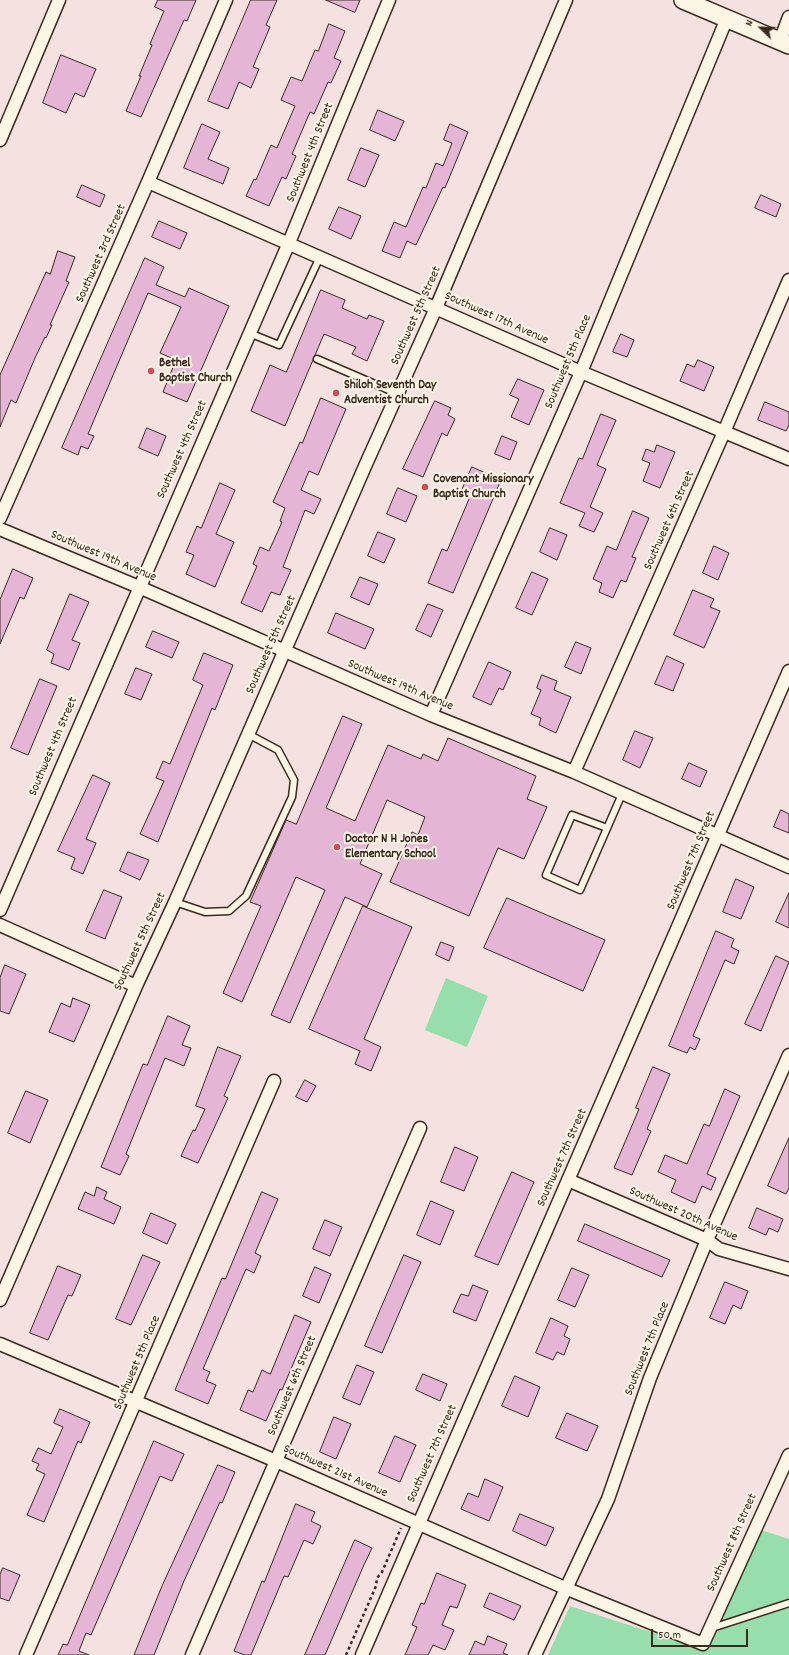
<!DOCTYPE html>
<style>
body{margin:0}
#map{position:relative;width:789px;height:1655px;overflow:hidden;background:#f5e2e0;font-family:Dekko,sans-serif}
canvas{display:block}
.north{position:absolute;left:741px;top:8px;width:40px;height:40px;-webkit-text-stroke:3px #fcf5e5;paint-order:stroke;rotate:293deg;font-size:11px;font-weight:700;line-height:16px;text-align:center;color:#3b2a1e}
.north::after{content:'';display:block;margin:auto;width:14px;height:18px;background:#3b2a1e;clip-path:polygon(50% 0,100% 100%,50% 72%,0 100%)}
.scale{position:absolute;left:651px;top:1629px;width:97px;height:18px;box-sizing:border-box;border:2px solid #3b2a1e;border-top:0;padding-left:5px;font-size:12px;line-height:14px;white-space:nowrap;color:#3b2a1e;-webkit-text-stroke:3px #fcf5e5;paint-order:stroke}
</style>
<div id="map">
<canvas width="789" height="1655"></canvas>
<div class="north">N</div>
<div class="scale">50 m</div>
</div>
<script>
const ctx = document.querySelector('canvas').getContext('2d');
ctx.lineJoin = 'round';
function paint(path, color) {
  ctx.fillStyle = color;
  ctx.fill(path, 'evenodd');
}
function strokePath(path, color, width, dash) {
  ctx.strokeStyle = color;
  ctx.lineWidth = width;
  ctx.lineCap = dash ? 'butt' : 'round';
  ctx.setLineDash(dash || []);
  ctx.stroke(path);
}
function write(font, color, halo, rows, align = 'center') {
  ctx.font = font + ' Dekko,sans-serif';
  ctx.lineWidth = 4;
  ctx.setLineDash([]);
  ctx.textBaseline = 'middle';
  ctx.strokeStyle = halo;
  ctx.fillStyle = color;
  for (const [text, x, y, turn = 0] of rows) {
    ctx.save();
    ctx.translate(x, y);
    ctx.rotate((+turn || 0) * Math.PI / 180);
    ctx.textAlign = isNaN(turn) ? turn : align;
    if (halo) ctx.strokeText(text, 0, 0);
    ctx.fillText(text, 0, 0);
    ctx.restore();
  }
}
const green = new Path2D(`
 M446,978L488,996L467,1047L425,1030Z
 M761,1530L789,1539V1655H548L570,1606L638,1628L706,1647Z`);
const building = new Path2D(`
 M158,0H196L187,21L184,20L141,117L126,111L141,76H139L152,45L150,44L164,11L155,7Z
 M251,0H277L266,25L270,27L253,67L259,69L251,88L239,82L228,109L208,101Z
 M326,0H360L355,12Z
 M329,24L345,31L334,58L341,61L331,83L328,82L314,114L310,112L292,154L296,156L286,179L282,177L269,206L246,196L254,179L256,180L271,145L277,148L295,106L281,100L291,77L302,81L315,50L318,51Z
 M61,55L96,69L84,97L75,93L66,113L43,103Z
 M378,110L404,121L395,141L370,130Z
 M202,124L220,132L208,159L229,168L223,184L184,168Z
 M450,124L468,132L445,188L443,187L416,245L407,241L400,258L382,251L394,222L406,227L423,187L426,188L436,163L443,166L452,143L444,140Z
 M361,148L379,155L365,187L348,180Z
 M82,185L105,195L100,207L77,197Z
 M761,195L781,204L776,217L755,208Z
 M339,207L361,216L351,239L329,229Z
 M159,221L187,233L180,249L152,237Z
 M58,251L75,257L66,281L69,282L50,325H52L46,338L45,337L35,358L16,403L11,400L0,427V375L46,272L50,274Z
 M145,258L164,267L156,285L185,297L189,288L229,306L187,402L163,392L176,360L160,353L181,307L148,293L88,434L94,436L88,449L81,446L78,455L62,448Z
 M321,290L345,300L342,308L367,319L369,315L384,321L367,361L352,354L356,347L324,334L285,426L251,411L270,365L286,372Z
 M621,334L634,340L627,357L613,352Z
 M698,360L714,367L704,391L680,381L687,364L694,367Z
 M518,379L544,390L529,425L511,417L519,399L510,395Z
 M321,398L346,409L318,475L309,471L301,490L321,499L314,514L305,510L283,567L291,570L280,595L271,592L262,612L241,603L257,566L253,564L260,547L269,551L282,522L280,521L285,508L273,502L300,442L302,443Z
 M435,401L451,408L448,415L455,419L447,436L442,433L423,477L403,469Z
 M765,402L789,412V425L786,431L758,420Z
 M601,414L616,420L597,465L606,469L590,507L603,513L594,532L579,526L585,513L560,503L579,458L582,459Z
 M147,428L166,436L158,456L139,448Z
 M502,436L517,442L510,460L495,454Z
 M657,445L675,452L660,488L643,481L650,463L642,460L646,449L654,452Z
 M472,467L501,480L453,593L428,583L442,549L447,551L469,499L460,495Z
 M220,483L235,490L216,534L234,542L215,587L186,574L194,555L186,552L197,526L201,528Z
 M398,488L417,496L406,522L387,514Z
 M633,511L649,518L632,557L636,558L626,582L621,580L613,598L599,592L602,583L593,579L607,546L616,550Z
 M550,528L567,535L557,560L540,552Z
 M378,532L395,539L384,563L368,556Z
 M714,546L729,553L718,580L703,573Z
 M13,569L33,578L24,599L20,597L0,644V600Z
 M532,572L548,579L532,615L516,608Z
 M360,577L378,584L369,605L351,597Z
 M693,590L714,599L710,607L720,611L704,648L674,635Z
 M70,594L89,602L72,640L80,643L69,670L51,663L54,654L47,650Z
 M428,604L443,610L431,637L416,630Z
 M336,613L374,629L365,649L328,633Z
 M153,631L179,642L172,658L146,647Z
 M576,642L591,648L581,674L565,667Z
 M204,653L233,665L215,710L212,708L158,842L140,834L164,781L156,778L163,761L170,764L203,685L193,680Z
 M667,656L684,664L673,691L655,684Z
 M489,662L511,672L503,690L499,688L491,705L473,697Z
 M136,668L152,674L141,700L125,694Z
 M542,675L557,681L554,690L571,697L556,733L539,725L541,718L531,714L541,690L537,688Z
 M40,679L57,686L28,755L11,748Z
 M343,716L362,724L326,808L355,821L388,745L421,759L423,754L438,761L448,738L536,776L527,799L547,807L524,859L498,848L469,916L390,882L412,832L418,835L425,817L387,800L360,864L382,874L367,907L345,897L290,1023L271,1015L325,890L296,877L242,1002L223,993L261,906L250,902L286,820L296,824Z
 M635,731L653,738L640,768L623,760Z
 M689,763L707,771L700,787L682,779Z
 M93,775L110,783L86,839L96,843L83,874L71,869L75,858L58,851Z
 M781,810L789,814V833L774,827Z
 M128,852L149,860L140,880L120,871Z
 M736,879L754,887L741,919L723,912Z
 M104,890L122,897L105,939L86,931Z
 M789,893V928L776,922Z
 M507,898L605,940L583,991L484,948Z
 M363,906L412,927L364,1039L381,1047L371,1071L355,1064L360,1051L309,1029Z
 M716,931L734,939L731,947L739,951L734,964L725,960L693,1036L700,1039L695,1050L690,1047L687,1053L669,1046Z
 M441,942L454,947L449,961L436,955Z
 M776,956L789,962L761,1031L745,1024Z
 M5,965L26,974L9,1014L0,1011V978Z
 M73,998L90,1005L74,1042L49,1032L61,1003L70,1007Z
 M168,1016L190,1026L182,1045L191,1048L184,1066L165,1058L126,1154L129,1156L120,1175L101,1167L143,1064L147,1065Z
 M218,1047L241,1056L224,1096L228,1098L198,1163L181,1156L193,1130L195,1131L205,1109L196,1106Z
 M653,1067L670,1074L647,1129L651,1131L632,1175L614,1168L639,1109L636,1108Z
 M305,1080L316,1086L307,1102L296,1097Z
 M725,1089L740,1096L707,1174L716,1178L711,1190L702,1186L695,1203L671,1192L676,1180L658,1172L665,1155L687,1164L704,1124L709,1126Z
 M26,1091L48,1100L30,1143L8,1133Z
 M789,1138V1188L786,1194L768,1186Z
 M455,1147L478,1157L464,1191L441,1182Z
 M512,1172L534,1182L498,1265L475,1256Z
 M97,1187L107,1192L104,1199L121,1207L114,1224L78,1209L85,1192L94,1196Z
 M262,1192L278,1199L255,1253L261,1256L254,1273L246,1269L203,1369L210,1372L206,1381L216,1385L208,1404L175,1390L222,1278L225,1279Z
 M431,1201L454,1211L440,1245L417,1235Z
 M757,1208L783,1219L778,1232L769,1228L766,1235L749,1228Z
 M151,1213L176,1224L167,1244L143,1233Z
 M325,1220L342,1227L330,1256L313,1249Z
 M585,1224L670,1260L662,1277L578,1241Z
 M143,1255L160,1262L131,1325L116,1319Z
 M404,1255L421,1262L382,1353L365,1346Z
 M58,1266L81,1275L72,1296L68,1295L48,1340L30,1333Z
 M315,1267L331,1274L319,1303L303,1296Z
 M572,1268L589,1275L575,1307L558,1300Z
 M725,1282L748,1291L741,1309L733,1305L725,1324L710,1318Z
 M473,1285L488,1291L476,1321L453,1312L461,1294L468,1296Z
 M295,1315L311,1322L282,1390L280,1389L266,1421L240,1410L248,1390L253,1392L262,1370L270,1374Z
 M551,1318L568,1326L564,1336L570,1339L564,1355L557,1352L553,1360L536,1353Z
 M357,1365L374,1372L360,1405L343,1398Z
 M423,1374L447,1384L440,1401L416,1390Z
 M515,1376L540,1387L528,1417L502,1406Z
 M60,1409L90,1422L81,1443L78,1441L44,1522L27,1515L45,1474L36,1470L39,1464L32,1461L38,1448L51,1454L63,1427L54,1423Z
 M567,1413L598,1426L587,1451L556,1438Z
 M334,1417L351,1424L336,1459L320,1452Z
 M395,1436L416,1445L400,1482L379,1473Z
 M154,1441L184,1454L172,1481L160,1476L91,1635L86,1633L79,1651L89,1655H58L63,1644L67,1645Z
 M218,1465L235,1472L222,1503L220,1502L184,1581L154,1655H134L162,1586Z
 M485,1479L503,1487L489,1521L461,1509L468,1493L478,1497Z
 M296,1504L315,1512L311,1521L321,1526L313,1544L304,1540L288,1577L284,1576L251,1655H245L234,1651L262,1581L264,1582Z
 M520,1514L554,1528L546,1546L513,1531Z
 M355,1540L372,1548L363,1567L325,1655H305Z
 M3,1568L20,1575L9,1601L0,1598V1575Z
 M437,1573L466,1585L457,1608L450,1606L442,1625L454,1630L445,1650L433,1645L428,1655H405L417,1627L412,1625L421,1603L424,1604Z
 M490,1593L521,1606L514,1620L484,1607Z
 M488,1636L507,1644L503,1653L508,1655H469L475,1641L484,1645Z`);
const path = new Path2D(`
 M346,1655L376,1586L377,1578L382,1572L401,1528`);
const service = new Path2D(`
 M249,333L279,345L319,259
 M317,359L398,394
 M607,828L572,815L546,875L580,890L622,794
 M175,902L205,912L229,911L246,896L292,797L294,780L278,750L248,734
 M712,1628L789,1603`);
const minor = new Path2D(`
 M780,41L789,17
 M0,140L59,0
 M148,182L581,372L789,459
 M0,518L148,182L226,0
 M0,529L139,587L431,715L574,772L789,867
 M431,715L581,372L727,18
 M574,772L724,432L789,280
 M0,910L288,245L389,0
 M0,925L136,986
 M568,1180L707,1240L719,1249L789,1269
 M0,1300L136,986L175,902L366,464L436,308L566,0
 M0,1344L276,1461L565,1588L703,1644L789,1455
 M26,1655L274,1081
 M192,1655L420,1128
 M362,1655L789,671
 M535,1655L608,1499L650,1378L707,1240L789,1055`);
const secondary = new Path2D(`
 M683,0L789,45`);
const markers = [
 [151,371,4,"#d1495b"],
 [336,393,4,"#d1495b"],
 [425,487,4,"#d1495b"],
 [337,847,4,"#d1495b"]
];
const streetNames = [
 ["Southwest 4th Street",311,153,-68],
 ["Southwest 3rd Street",102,254,-66],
 ["Southwest 5th Street",417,316,-66],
 ["Southwest 17th Avenue",496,319,24],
 ["Southwest 5th Place",569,362,-67],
 ["Southwest 4th Street",183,450,-66],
 ["Southwest 6th Street",670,521,-66],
 ["Southwest 19th Avenue",103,557,23],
 ["Southwest 5th Street",272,645,-66],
 ["Southwest 19th Avenue",400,686,23],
 ["Southwest 4th Street",54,747,-67],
 ["Southwest 7th Street",692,861,-67],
 ["Southwest 5th Street",141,942,-65],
 ["Southwest 7th Street",563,1158,-66],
 ["Southwest 20th Avenue",683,1215,24],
 ["Southwest 7th Place",648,1349,-68],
 ["Southwest 5th Place",138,1363,-67],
 ["Southwest 6th Street",293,1386,-67],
 ["Southwest 7th Street",433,1454,-66],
 ["Southwest 21st Avenue",335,1472,24],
 ["Southwest 8th Street",733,1543,-66]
];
const poiNames = [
 ["Bethel",159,364],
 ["Baptist Church",159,379],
 ["Shiloh Seventh Day",344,386],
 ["Adventist Church",344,401],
 ["Covenant Missionary",433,480],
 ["Baptist Church",433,495],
 ["Doctor N H Jones",345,840],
 ["Elementary School",345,855]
];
paint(green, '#96deac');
paint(building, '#e5b5d6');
strokePath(building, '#3b2a1e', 1);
strokePath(service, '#3b2a1e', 9);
strokePath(minor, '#3b2a1e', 15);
strokePath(secondary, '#3b2a1e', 20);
strokePath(path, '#3b2a1e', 2.5, [3, 3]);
strokePath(service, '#fcf5e5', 6);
strokePath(minor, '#fcf5e5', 12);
strokePath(secondary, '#fcf5e5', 17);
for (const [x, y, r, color] of markers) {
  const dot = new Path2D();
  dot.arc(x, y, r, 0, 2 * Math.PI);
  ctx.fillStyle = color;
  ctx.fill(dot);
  strokePath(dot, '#fcf5e5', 1.5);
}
write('13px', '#3b2a1e', '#fcf5e5', streetNames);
write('bold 13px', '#3b2a1e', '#fcf5e5', poiNames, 'left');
</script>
